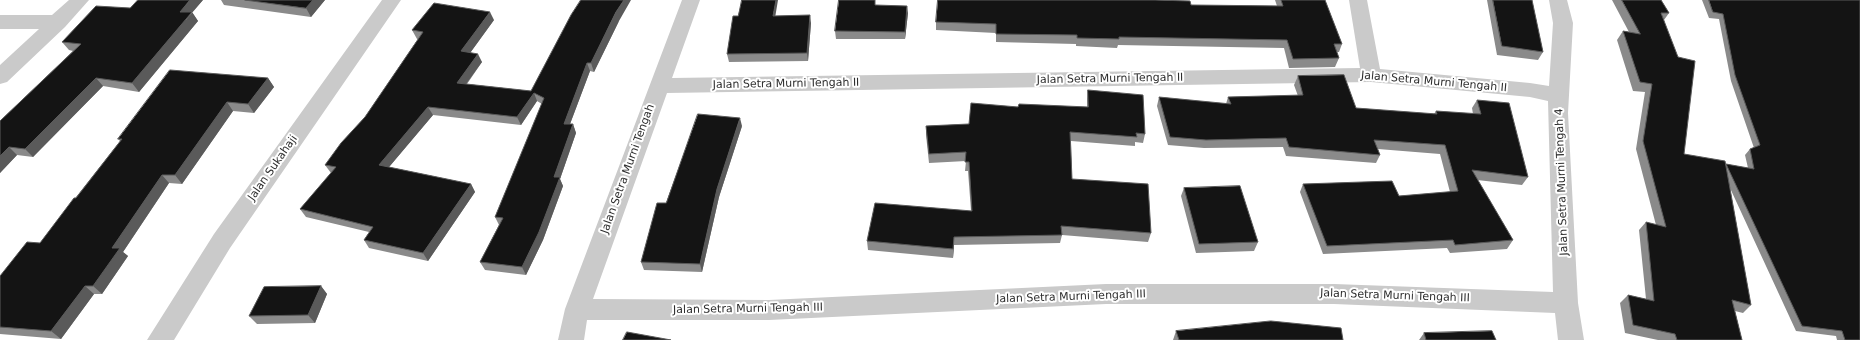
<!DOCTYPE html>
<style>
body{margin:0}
canvas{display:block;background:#fff}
</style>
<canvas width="1860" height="340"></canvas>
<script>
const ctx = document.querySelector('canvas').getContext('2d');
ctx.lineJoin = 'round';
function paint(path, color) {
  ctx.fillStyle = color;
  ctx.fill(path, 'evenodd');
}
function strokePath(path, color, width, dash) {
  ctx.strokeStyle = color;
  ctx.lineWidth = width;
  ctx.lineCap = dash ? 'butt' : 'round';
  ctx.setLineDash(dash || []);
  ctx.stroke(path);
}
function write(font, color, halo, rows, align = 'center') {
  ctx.font = font + ' "DejaVu Sans",sans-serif';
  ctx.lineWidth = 4;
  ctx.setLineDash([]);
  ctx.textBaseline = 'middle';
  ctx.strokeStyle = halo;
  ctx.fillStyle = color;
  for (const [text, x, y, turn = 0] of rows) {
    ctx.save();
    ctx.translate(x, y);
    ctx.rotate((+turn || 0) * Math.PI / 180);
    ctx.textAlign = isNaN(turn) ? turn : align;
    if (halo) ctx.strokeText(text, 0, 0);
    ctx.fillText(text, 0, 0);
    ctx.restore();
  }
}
const minor = new Path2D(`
 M69,0H89L65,27L7,82L0,84V65L39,29H0V15H52Z
 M682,0H700L672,78L1360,68L1349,0H1367L1380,69L1530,83L1549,86L1553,23L1549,0H1567L1573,23L1568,113L1578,303L1584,340H1558L1555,313L1334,304H1106L769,320H587L584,340H558L565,309ZM1371,82L1530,97L1548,101L1553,292L1334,284H1106L769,300L593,299L667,93Z`);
const tertiary = new Path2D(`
 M382,0H401L230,248L174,340H147L214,234Z`);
const wall = new Path2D(`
 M203,0L192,12L198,21L139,92L103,86L33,157L17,155L0,173V121L73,51L69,50L62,42Z
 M221,0H325L311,17L224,5Z
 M1275,0H1325L1342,44L1339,52H1337L1339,58L1335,67L1289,68L1284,48L1118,45L1117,48L1076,46V44L996,42V33L936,30V22L1191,5L1277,6Z
 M1487,0H1532L1543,52L1538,60L1497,55Z
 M1612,0H1661L1669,13L1664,20L1684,154L1726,165V164L1748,168L1745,155L1750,149L1754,148L1731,81L1719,19L1709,18L1702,0H1860V340H1837L1836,336L1796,331L1730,188L1751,305L1743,313L1735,311L1742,340H1658L1625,333L1620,303L1628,295L1646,299L1639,230L1646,222L1656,225L1636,149L1645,92L1633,91L1617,40L1623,31L1629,32Z
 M876,5L908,13L905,39H836L835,31Z
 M775,16L811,23L808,61L729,62L727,54Z
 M494,20L470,53L482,62L467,84L531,91L619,21L594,72L590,71L570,124H573L576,133L560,179L563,186L543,240L526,275L485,270L480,262L499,225L495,217L542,104L537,101L521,125L433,115L389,167L471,184L475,192L428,261L369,248L364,240L369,232L306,217L300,209L331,173L325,165L365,117L418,39H417L412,30Z
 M1298,76L1356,108L1434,114L1436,111L1473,114L1472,108L1477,100L1528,177L1522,185L1477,180L1513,240L1507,249L1450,253L1447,248L1323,254L1300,192L1303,184L1399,196L1450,192L1440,154L1378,149L1380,155L1376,163L1286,156L1283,147L1204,148L1168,145L1157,106L1159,97L1226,104L1228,97L1298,96L1294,85Z
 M268,78L274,87L254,113L233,111L182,184L169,183L123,252L128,256L102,294H94L61,339L0,334V276L40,243L120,141L118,139Z
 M1088,90L1145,134L1143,143L1135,142V146L1071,141L1072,179L1151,233L1148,242L1062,235L1060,243L954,245L953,258L868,250L867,241L971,211L968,171H965L966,161L929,163L926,135V126L969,124L1018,107H1087V99Z
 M742,126L719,197L702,272L644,270L641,262L666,203Z
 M1184,188L1258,242L1254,251L1196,253L1181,196Z
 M321,286L327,294L315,323L257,324L249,316Z
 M1176,331L1343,340H1173Z
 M1424,333L1496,340H1419Z`);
const shadedWall = new Path2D(`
 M190,0H203L186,20L180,12Z
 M313,0H325L311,17L306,8Z
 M624,0H631L619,21L594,72L591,63L616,12Z
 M776,0H778L774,24L773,16Z
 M907,6L908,13L905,39V32Z
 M192,12L198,21L139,92L132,83Z
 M490,12L494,20L465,60L461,51Z
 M810,15L811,23L808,61L807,53Z
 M478,54L482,62L461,91L457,83Z
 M587,63L590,71L567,132L564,124Z
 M96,78L103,86L33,157L25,149Z
 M268,78L274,87L254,113L248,104Z
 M534,93L537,101L521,125L517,117Z
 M227,102L233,111L182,184L175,175Z
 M428,107L433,115L384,173L379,165Z
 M740,118L742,126L719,197L702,272L700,264L717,189Z
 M573,124L576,133L560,179L563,186L543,240L526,275L522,267Z
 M9,147L17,155L0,173V156Z
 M162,175L169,183L123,252L128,256L102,294L93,286L112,248Z
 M471,184L475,192L428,261L423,253Z
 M954,237V245L953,258V249Z
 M85,286L94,294L61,339L51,331Z
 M321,286L327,294L315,323L308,315Z`);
const building = new Path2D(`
 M138,0H190L180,12H192L132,83L96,78L25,149L9,147L0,156V121L81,44L62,42L96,6L130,8Z
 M245,0H313L306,8Z
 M581,0H624L616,12L591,63H587L564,124H573L554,177H560L539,232L522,267L480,262L503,218L495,217L544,98L534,93L517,117L428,107L379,165L471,184L423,253L364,240L373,227L300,209L336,167L325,165L341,143L365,117L423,32L412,30L434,3L490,12L461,51L478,54L457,83L531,91L571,15Z
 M742,0H776L773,16L810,15L807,53L727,54L733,16H738Z
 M839,0H875V5L907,6L905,32L835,31Z
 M938,0H1155L1190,1L1191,5L1283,6L1281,0H1325L1342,44H1334L1339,58L1293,59L1287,40L1119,37V39L1077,38V35L996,34V24L936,22Z
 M1493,0H1532L1543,52L1502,46Z
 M1622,0H1661L1669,13H1661L1678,57L1695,61L1684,154L1725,161L1751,305L1732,300L1742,340H1677L1675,334L1633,325L1628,295L1654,301L1646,222L1666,227L1643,141L1652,84L1640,82L1623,31L1640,34Z
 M1709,0H1860V340H1845L1842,331L1802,326L1726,164L1754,169L1750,149L1760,145L1735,75L1723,14L1713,12Z
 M170,70L268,78L248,104L227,102L175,175H162L112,248H120L93,286H85L51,331L0,327V276L27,242L40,243L74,198H76L122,139H118Z
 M1344,75L1356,108L1437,114L1436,111L1481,114L1477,100L1509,103L1528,177L1472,170L1513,240L1455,245L1453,240L1327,246L1303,184L1392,181L1399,196L1458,191L1445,145L1374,140L1380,155L1289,147L1286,138L1206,140L1170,137L1159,97L1231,104L1228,97L1303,95L1298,76Z
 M1088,90L1143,95L1145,134L1136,133L1137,137L1070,132L1072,179L1148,184L1151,233L1061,226L1062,235L954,237L953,249L867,241L875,203L972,211L969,162H965L966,152L929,154L926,126L969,124L971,103L1018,107L1019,104L1088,107Z
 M698,114L740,118L717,189L700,264L641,262L657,203H666Z
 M1240,186L1258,242L1199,244L1184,188Z
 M321,286L308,315L249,316L264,287Z
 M1271,321L1341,328L1343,340H1179L1176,331Z
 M1492,331L1496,340H1426L1424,333Z
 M627,332L671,340H623Z`);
const streetNames = [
 ["Jalan Setra Murni Tengah II",1110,79,-1],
 ["Jalan Setra Murni Tengah II",1434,82,5],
 ["Jalan Setra Murni Tengah II",786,84,-1],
 ["Jalan Sukahaji",273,168,-55],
 ["Jalan Setra Murni Tengah",628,169,-70],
 ["Jalan Setra Murni Tengah 4",1562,182,-92],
 ["Jalan Setra Murni Tengah III",1395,296,2],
 ["Jalan Setra Murni Tengah III",1071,297,-2],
 ["Jalan Setra Murni Tengah III",748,309,-1]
];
paint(minor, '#cacaca');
paint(tertiary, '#cacaca');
paint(wall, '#8a8a8a');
paint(shadedWall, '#5a5a5a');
paint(building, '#141414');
strokePath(building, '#5a5a5a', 1);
write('11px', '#2d2d2d', '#fff', streetNames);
</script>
